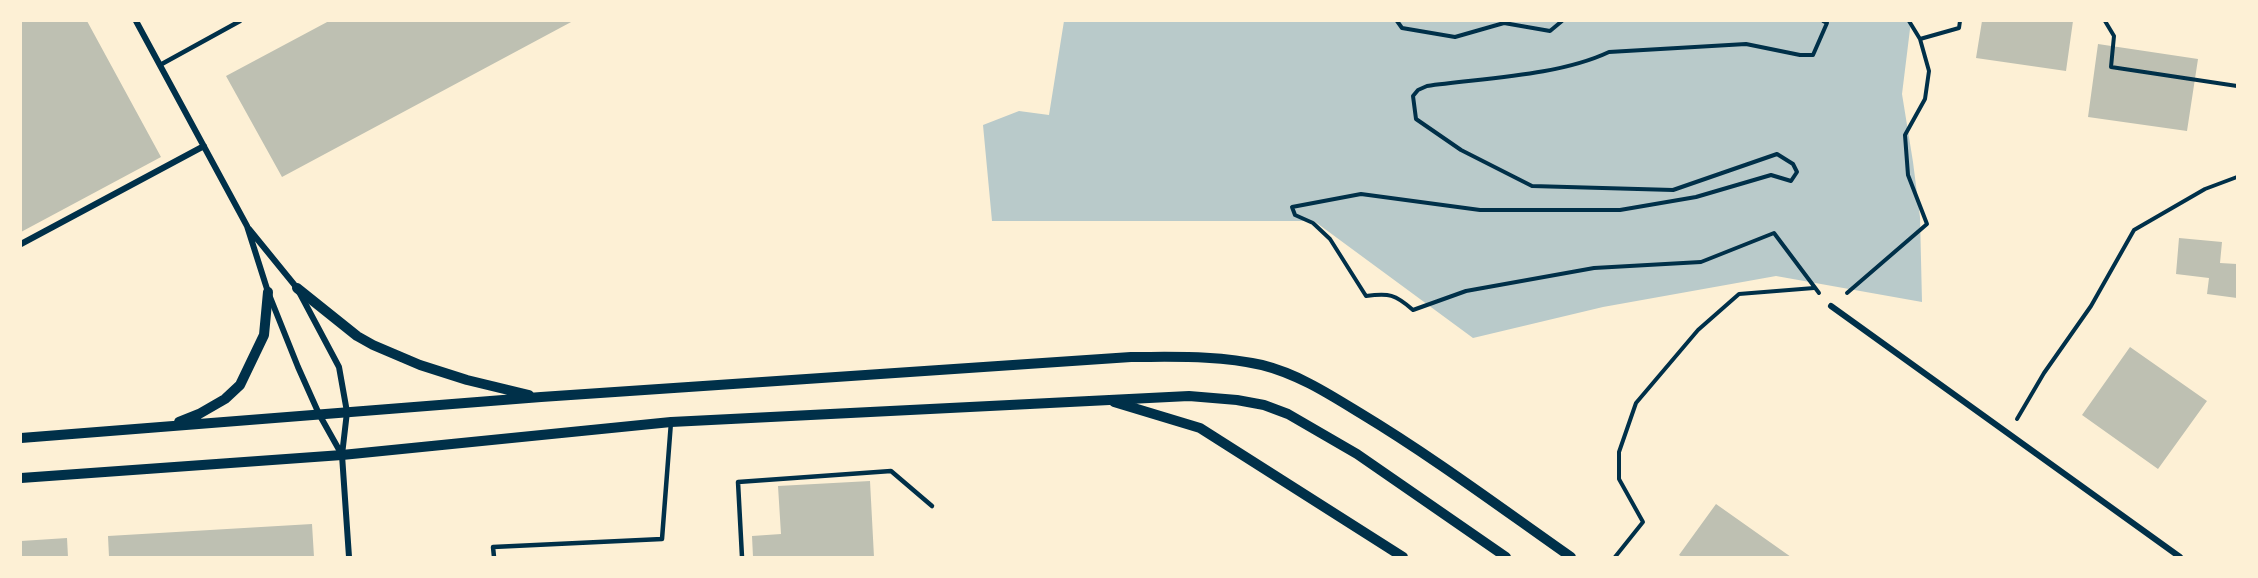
<!DOCTYPE html>
<style>
body{margin:0}
#map{position:relative;width:2258px;height:578px;overflow:hidden;background:#fdf0d5;font-family:"Titillium Web",sans-serif}
canvas{display:block}
.frame{position:absolute;inset:0;border:22px solid #fdf0d5;pointer-events:none}
</style>
<div id="map">
<canvas width="2258" height="578"></canvas>
<div class="frame"></div>
</div>
<script>
const ctx = document.querySelector('canvas').getContext('2d');
ctx.lineJoin = 'round';
function paint(path, color) {
  ctx.fillStyle = color;
  ctx.fill(path, 'evenodd');
}
function strokePath(path, color, width, dash) {
  ctx.strokeStyle = color;
  ctx.lineWidth = width;
  ctx.lineCap = dash ? 'butt' : 'round';
  ctx.setLineDash(dash || []);
  ctx.stroke(path);
}
const green = new Path2D(`
 M1064,21H1911L1902,94L1913,162L1920,217L1922,302L1776,276L1603,307L1473,338L1314,221H992L983,125L1019,111L1049,115Z`);
const building = new Path2D(`
 M21,21H87L161,157L21,232Z
 M329,21H573L282,177L226,76Z
 M1982,21H2073L2066,71L1976,58Z
 M2098,44L2198,59L2187,131L2088,117Z
 M2179,238L2222,242L2220,263L2237,264V298L2207,294L2209,278L2176,274Z
 M2130,347L2207,401L2158,469L2082,415Z
 M870,481L874,557H753L752,536L781,534L778,486Z
 M1716,504L1791,557H1682L1679,555Z
 M312,524L314,557H109L108,536Z
 M67,538L68,557H21V541Z`);
const path = new Path2D(`
 M1397,21L1402,28L1455,37L1504,23L1550,31L1562,21
 M2105,21L2114,36L2111,67L2237,86
 M1920,39L1959,28L1960,21
 M1819,293L1774,233L1701,262L1594,268L1466,291L1413,310C1395,294 1389,293 1366,296L1330,239L1313,223L1295,215L1292,207L1361,194L1480,210H1620L1696,197L1771,175L1791,181L1797,172L1793,164L1777,154L1673,190L1532,186L1461,150L1416,119L1413,96L1418,90L1427,86C1484,78 1558,76 1609,52L1746,44L1800,55H1813L1827,23L1823,21
 M1847,293L1927,224L1908,175L1905,135L1925,99L1929,71L1920,39L1909,21
 M2017,419L2044,373L2091,306L2134,230L2205,189L2237,177
 M1615,557L1643,522L1619,479V452L1636,403L1698,330L1739,294L1814,288`);
const service = new Path2D(`
 M160,65L240,21
 M494,557L493,547L662,539L671,422
 M742,557L738,482L891,471L932,506`);
const minor = new Path2D(`
 M136,21L247,226L268,292L298,367L319,414L342,455
 M249,229L297,288L339,367L347,412L342,455L349,557
 M21,244L204,146
 M1831,306L2180,557`);
const tertiary = new Path2D(`
 M297,288L357,336L373,345L420,365L467,380L529,395
 M1114,402L1200,428L1403,557
 M179,422L199,414L225,399L240,385L264,335L268,292
 M21,438L541,397L1131,357C1176,357 1218,355 1262,365C1298,374 1329,394 1360,413C1433,457 1501,508 1571,557
 M21,478L342,455L671,422L1189,396L1237,400L1264,405L1288,414L1357,454L1506,557`);
paint(green, '#b9caca');
paint(building, '#bec0b2');
strokePath(path, '#003049', 4);
strokePath(service, '#003049', 4.5);
strokePath(minor, '#003049', 6);
strokePath(tertiary, '#003049', 10);
</script>
